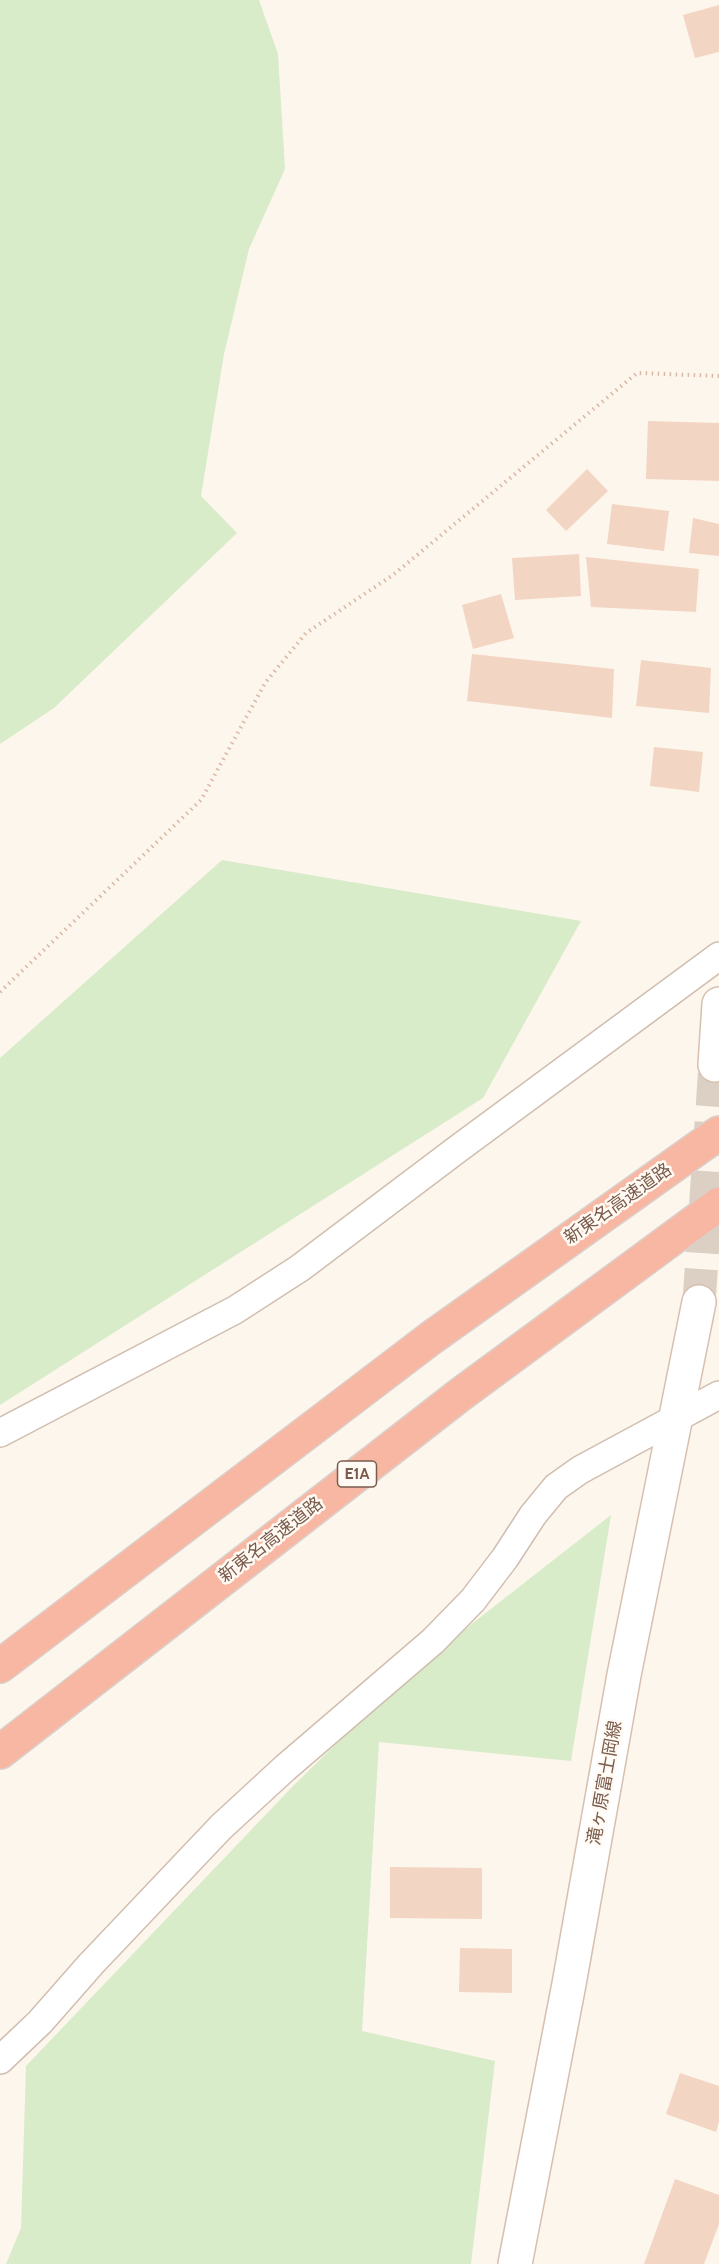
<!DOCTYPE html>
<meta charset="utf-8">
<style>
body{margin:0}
canvas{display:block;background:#fdf6ec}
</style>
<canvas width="719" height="2264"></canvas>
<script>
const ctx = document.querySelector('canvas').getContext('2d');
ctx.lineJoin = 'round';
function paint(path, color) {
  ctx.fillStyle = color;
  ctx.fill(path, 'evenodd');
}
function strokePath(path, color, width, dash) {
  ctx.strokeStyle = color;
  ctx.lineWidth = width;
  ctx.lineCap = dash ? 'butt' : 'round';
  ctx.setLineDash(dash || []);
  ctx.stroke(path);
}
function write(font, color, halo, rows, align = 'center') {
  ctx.font = font + ' Cabin,"Noto Sans JP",sans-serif';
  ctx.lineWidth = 5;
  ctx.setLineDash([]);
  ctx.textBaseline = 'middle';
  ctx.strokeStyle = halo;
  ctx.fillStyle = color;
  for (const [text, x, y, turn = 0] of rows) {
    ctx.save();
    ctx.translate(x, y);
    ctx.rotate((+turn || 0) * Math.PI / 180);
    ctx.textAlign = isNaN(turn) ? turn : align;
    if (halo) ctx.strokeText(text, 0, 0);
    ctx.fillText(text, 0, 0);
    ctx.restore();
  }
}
const green = new Path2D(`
 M0,0H259L278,54L285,169L249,249L224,354L201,496L237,533L54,708L0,744Z
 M222,860L581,921L483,1098L0,1405V1058Z
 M611,1515L571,1761L379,1742L362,2031L495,2061L471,2264H6L21,2228L26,2066L294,1785L409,1673Z`);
const building = new Path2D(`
 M719,5V52L695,58L683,15Z
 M648,421L719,423V481L646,479Z
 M587,469L608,491L566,531L546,510Z
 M612,504L669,511L664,551L607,544Z
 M693,518L719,524V556L689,553Z
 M579,554L581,596L515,600L512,558Z
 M586,557L699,569L696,612L591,607Z
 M501,594L514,638L473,649L462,605Z
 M472,654L614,669L612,718L467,701Z
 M641,660L711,668L709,713L636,706Z
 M654,747L703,752L699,792L650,786Z
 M390,1867L482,1868V1919L390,1918Z
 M460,1948L512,1949V1993L459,1992Z
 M680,2073L719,2086V2122L716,2132L666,2114Z
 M675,2179L719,2195V2224L704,2264H644Z`);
const secondaryTunnel = new Path2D(`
 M699,1302L715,1065`);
const path = new Path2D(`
 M0,992L201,800L265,683L306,633L393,575L637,373L719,376`);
const street = new Path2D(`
 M0,1433L235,1310L300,1268L459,1148L719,956
 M0,2060L40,2022L91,1964L221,1827L285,1768L433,1641L473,1600L505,1558L533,1515L556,1487L580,1470L719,1395`);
const secondary = new Path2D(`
 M715,1065L719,1004
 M515,2264L569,1984L624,1675L699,1302`);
const highway = new Path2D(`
 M0,1666L431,1338L719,1133
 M0,1752L461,1394L719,1204`);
const shields = [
 [357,1474,39]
];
const shieldNames = [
 ["E1A",357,1474]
];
const streetNames = [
 ["新東名高速道路",618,1204,-35],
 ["新東名高速道路",271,1540,-38],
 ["滝ヶ原富士岡線",605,1783,-80]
];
paint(green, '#d8ecc9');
paint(building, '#f3d5c3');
strokePath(secondaryTunnel, '#dcd0c4', 33, [33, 16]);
strokePath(street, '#d1beb0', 30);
strokePath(secondary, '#d6c0b0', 36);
strokePath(highway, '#dad1cd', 36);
strokePath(path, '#d9b8a5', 4, [1.5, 4.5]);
strokePath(street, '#fff', 27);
strokePath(secondary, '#fff', 33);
strokePath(highway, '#f7b7a3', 33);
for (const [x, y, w] of shields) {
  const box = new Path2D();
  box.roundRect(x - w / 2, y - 13, w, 26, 4.5);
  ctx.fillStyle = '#fffaf3';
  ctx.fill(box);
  strokePath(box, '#7a5c4d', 1.5);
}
write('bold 16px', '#7a5c4d', null, shieldNames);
write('18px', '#7a5c4d', '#fffaf3', streetNames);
</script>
